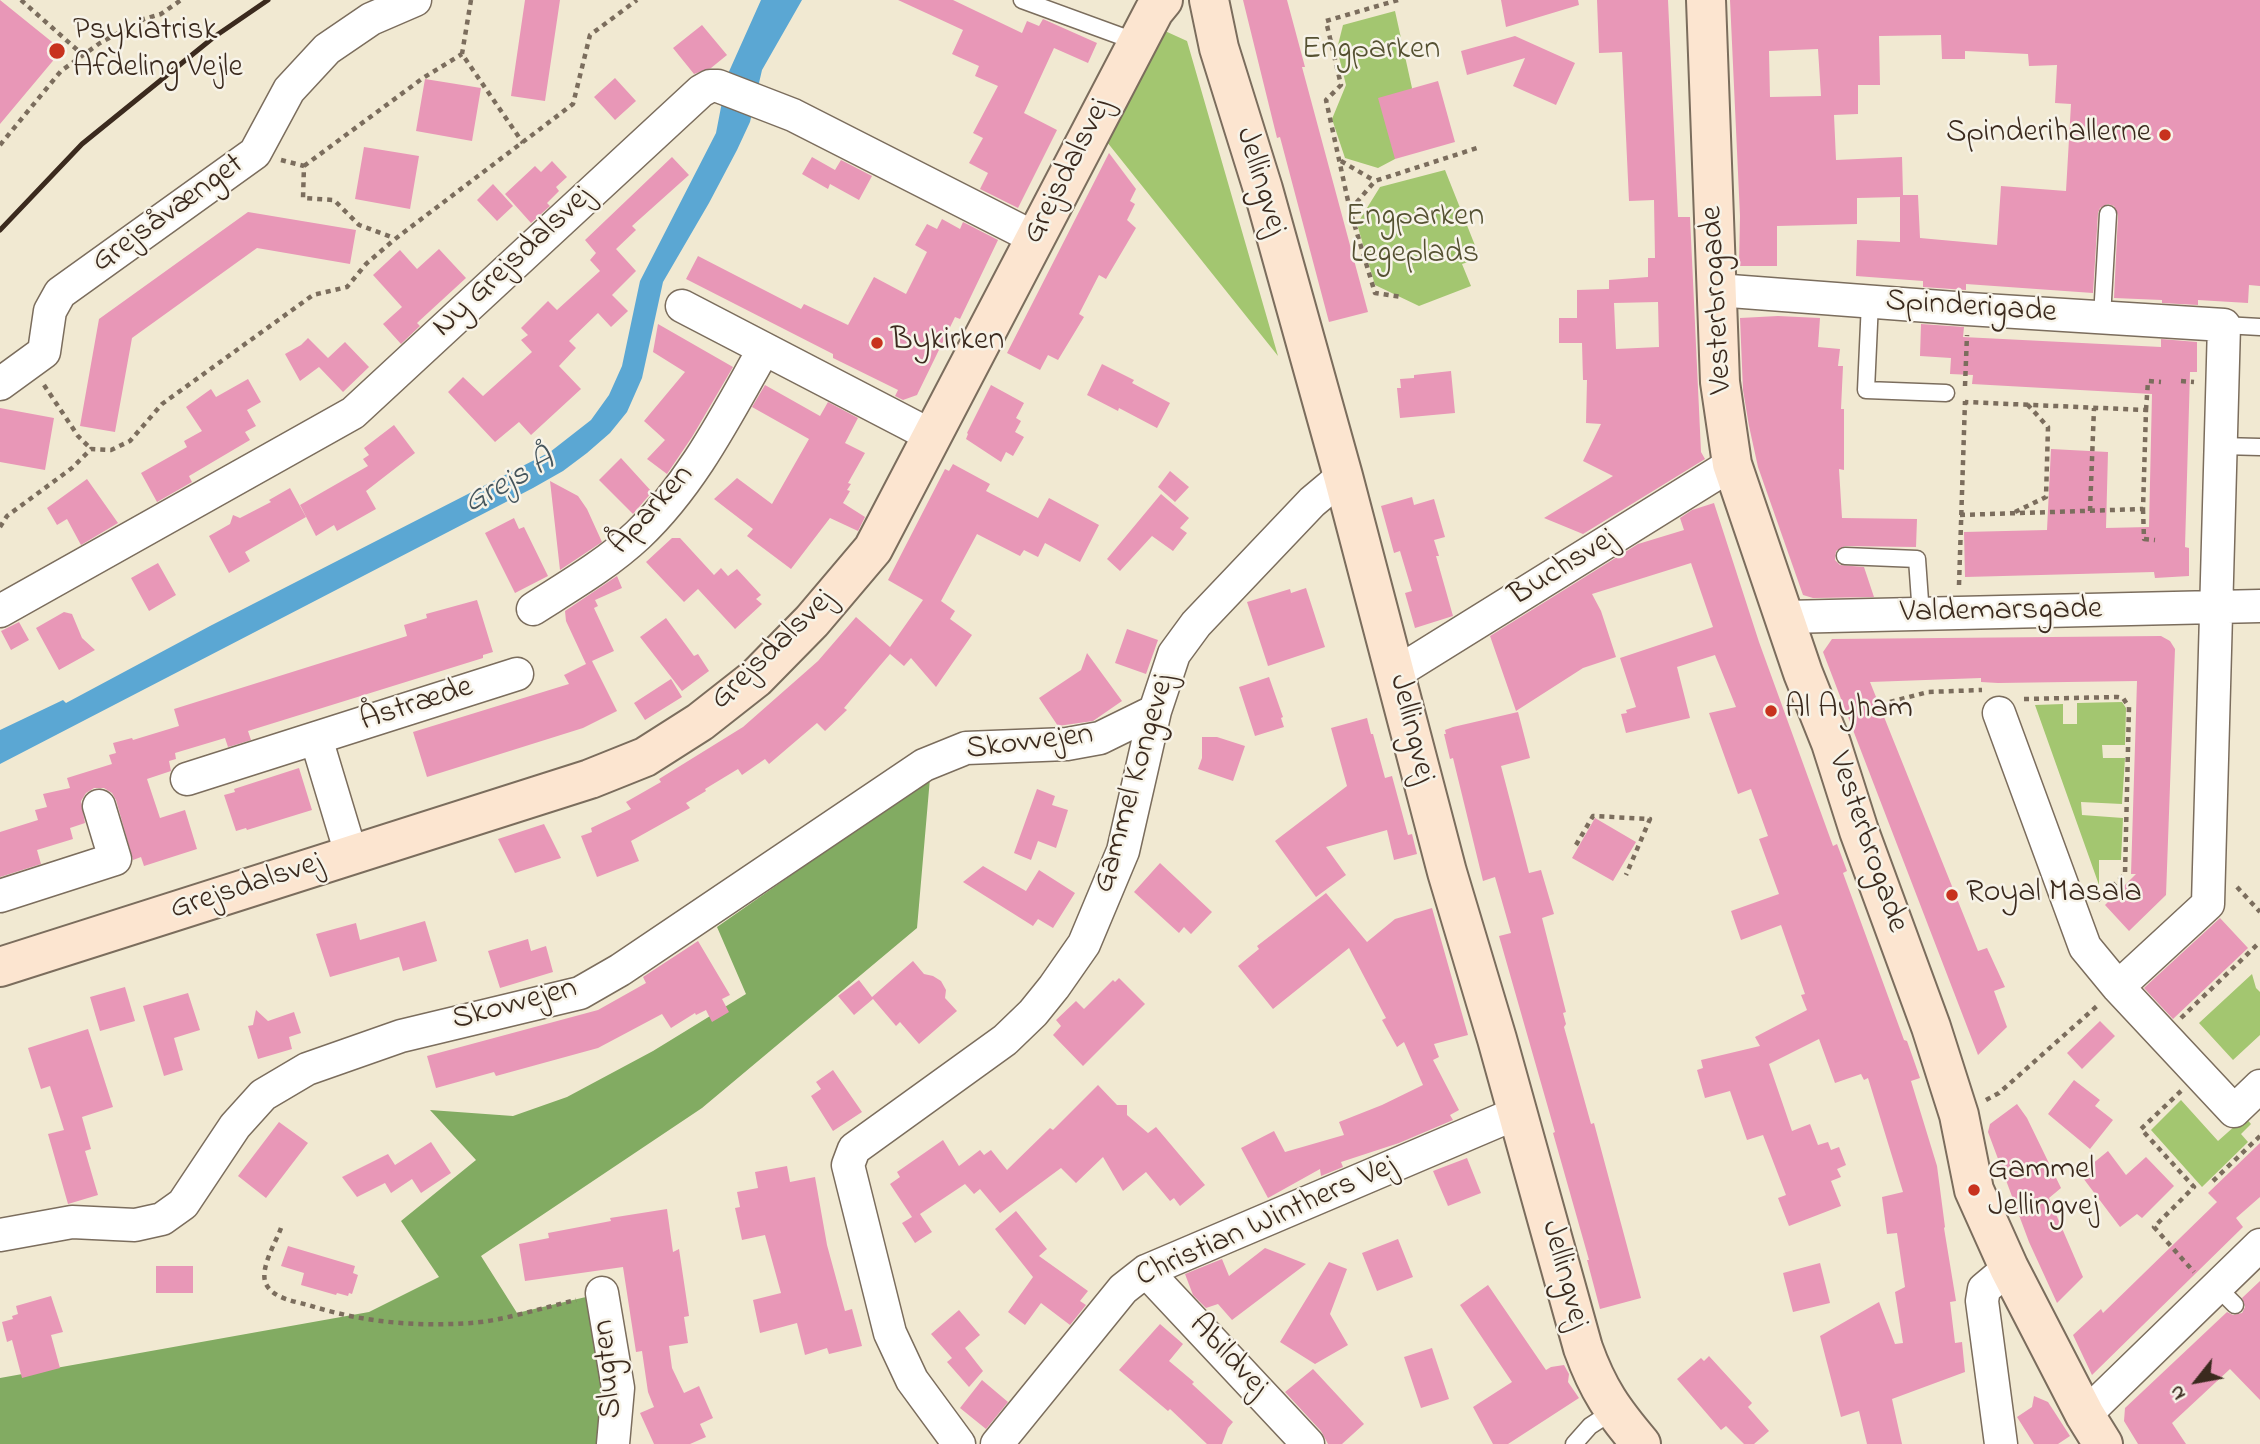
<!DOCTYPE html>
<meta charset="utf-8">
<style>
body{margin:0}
#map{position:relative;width:2260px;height:1444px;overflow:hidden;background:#f1e9d2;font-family:"Indie Flower",sans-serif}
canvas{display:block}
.north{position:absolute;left:2162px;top:1346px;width:70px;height:70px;-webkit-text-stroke:5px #f7f3e8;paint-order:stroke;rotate:239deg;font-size:19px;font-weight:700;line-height:28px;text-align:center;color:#3b2a1e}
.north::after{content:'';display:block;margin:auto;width:24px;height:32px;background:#3b2a1e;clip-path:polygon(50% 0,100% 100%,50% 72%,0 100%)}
</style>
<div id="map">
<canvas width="2260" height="1444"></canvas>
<div class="north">N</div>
</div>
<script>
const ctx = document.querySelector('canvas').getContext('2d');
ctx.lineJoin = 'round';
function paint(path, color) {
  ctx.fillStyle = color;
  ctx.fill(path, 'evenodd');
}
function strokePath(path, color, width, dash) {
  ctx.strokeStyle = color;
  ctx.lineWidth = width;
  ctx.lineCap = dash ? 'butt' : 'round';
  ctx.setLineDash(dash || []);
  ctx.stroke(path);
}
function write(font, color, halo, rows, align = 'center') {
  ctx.font = font + ' "Indie Flower",sans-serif';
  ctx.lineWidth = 5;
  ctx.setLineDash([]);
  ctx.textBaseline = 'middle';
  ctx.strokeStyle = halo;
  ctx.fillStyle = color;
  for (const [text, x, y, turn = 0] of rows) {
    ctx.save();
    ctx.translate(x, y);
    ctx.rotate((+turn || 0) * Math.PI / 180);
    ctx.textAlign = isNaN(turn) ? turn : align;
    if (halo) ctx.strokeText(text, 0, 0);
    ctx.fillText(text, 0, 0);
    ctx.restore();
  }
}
const green = new Path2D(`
 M1395,11L1412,88L1395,159L1378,168L1345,158L1332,119L1346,85L1337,49L1343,25Z
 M1165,31L1187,41L1278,356L1107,142Z
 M1445,170L1480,258L1462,264L1471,286L1419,306L1375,285L1357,224L1380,187Z
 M2122,702L2126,708L2125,745H2102L2103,758H2125L2122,804L2081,802L2082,815L2123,818L2121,860H2099V885L2035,705L2063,704V724H2077V703Z
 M2252,974L2256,988L2260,992V1035L2233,1060L2199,1023Z
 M2181,1100L2218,1141L2245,1117L2251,1124L2241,1134L2248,1142L2202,1187L2151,1130Z`);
const forest = new Path2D(`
 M930,778L917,928L702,1108L481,1256L517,1313L586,1297L601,1332L607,1408L596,1444H0V1378L369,1312L439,1277L401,1221L476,1160L430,1110L513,1116L567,1097L653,1051L746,994L717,927Z`);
const water = new Path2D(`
 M761,0H802L762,70L750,122L737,150L709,203L663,282L642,378L627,412L610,433L587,453L563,471L533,488L0,764V730L63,700L66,703L210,626L550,452L591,420L609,395L622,366L640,281L716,133L727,76Z`);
const building = new Path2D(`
 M0,0L62,50L0,124Z
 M525,0H560L545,101L511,96Z
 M898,0H953L1022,33L1027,21L1039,26L1043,19L1097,43L1088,63L1054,48L1024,113L1057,130L1018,208L980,189L988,173L969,163L983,138L973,133L998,86L975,76L979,66L952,54L963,30Z
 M1243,0H1287L1305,67H1302L1368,312L1329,322L1280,137L1277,138Z
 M1501,0H1578L1579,5L1506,27Z
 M1597,0H1668L1678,217H1690L1701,452L1705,459L1583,534L1544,518L1613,476L1583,461L1601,424L1586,423L1587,380H1583L1582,343H1559V318H1577V290L1609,289V280L1648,277V258H1655L1654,200L1629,201L1622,52L1599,53ZM1658,302L1659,347L1616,349L1614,303Z
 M1730,0H2260V286L2249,285L2248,303L2198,300V305L2162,303V300L2114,298L2118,215L2114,206L2108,204L2100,208L2098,213L2093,293L1966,284V290L1923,287V281L1856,276L1857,240L1900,242V197L1857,198V224L1777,226V266H1739L1740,216ZM1941,35L1942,59H1965V51L2028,54L2029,66L2057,65L2055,103L2071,104L2066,191L2001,186L1997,245L1920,238L1918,195H1903L1902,157L1836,160L1834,115L1858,114V85H1880L1879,36ZM1818,49L1821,96L1770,97L1769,51Z
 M702,25L727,55L711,68L694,74L673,48Z
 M1515,36L1575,63L1556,105L1513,86L1525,58L1467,75L1461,51Z
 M615,78L636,101L615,120L594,97Z
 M425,79L481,88L472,141L416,131Z
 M1438,81L1455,142L1395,159L1378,98Z
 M364,147L419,156L410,209L355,199Z
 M1109,153L1136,189L1130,201L1135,204L1127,220L1136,228L1106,279L1099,275L1079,314L1084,317L1058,360L1048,355L1040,370L1007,353Z
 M672,157L689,175L632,226L636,230L616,249L636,271L612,295L628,311L611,327L598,313L569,341L576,348L559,366L581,389L531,435L519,422L495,442L448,392L463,377L483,396L532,352L521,340L528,335L521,328L548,301L557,310L600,271L590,260L596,253L585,240Z
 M812,157L835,170L841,160L872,176L859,200L830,184L828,189L802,174Z
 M552,161L567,177L556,187L559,191L547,203L550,206L531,223L505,194L535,166L541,172Z
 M493,184L513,206L497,221L477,200Z
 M248,212L356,230L350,264L257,248L132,338L115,432L80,426L99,319Z
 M942,219L960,229L963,222L998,240L960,319L955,317L917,395L903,400L895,396L898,390L833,358V354L686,279L698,256L801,309L804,304L848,325L874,277L906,294L927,252L915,245L927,224L937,229Z
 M439,249L466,278L417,323L420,326L401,344L383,324L402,307L373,275L400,250L417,269Z
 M1778,316L1820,318L1818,347L1840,349L1838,366H1843L1841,409H1844V470L1839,469L1842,518L1917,519L1916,547L1845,546L1836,551L1835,560L1840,565L1864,567L1874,597L1813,598L1803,595L1758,467L1749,426L1743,390L1740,318Z
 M658,324L733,367L692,437L667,474L647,459L665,440L644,421L685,372L653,352Z
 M1921,324L1964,327L1963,337L2161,347V339L2197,342V372H2190L2185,547L2189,548V576L2155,578L2154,572L1965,577L1964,532L2047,530L2051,449L2108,452L2106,528L2149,527L2152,394L1972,384L1973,375L1950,374L1951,358L1920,356Z
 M308,338L328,358L345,342L369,367L343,392L319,367L300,381L285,354L301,345Z
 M1102,364L1134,380L1132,383L1170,403L1157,428L1119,408L1118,411L1087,395Z
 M1451,371L1455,413L1400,418L1397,388H1401L1400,379L1414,378V375Z
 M248,379L261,402L247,410L256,426L245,432L250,440L189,476L192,482L157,502L141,473L187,447L184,441L202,431L186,407L211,389L216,397Z
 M765,385L820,416L828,402L858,418L845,443L865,453L848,483L851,484L847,490L850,491L843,503L865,517L858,531L830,518L791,569L747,536L753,529L714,499L737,478L772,504L809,439L752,407Z
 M991,385L1024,403L1016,418L1021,421L1015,432L1024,437L1013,456L1006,452L1001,462L966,439L968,434L967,433Z
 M0,408L54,418L45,470L0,462Z
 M394,425L415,453L366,491L376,509L337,531L334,525L316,536L300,505L368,466L363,459L369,455L364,448Z
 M621,458L652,492L633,514L599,480Z
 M953,464L990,484L986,491L1038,518L1049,498L1099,525L1080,562L1045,543L1038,557L1024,550L1020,556L977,534L941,601L955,611L950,619L972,635L936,687L911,658L904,666L890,654L844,708L847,710L825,731L817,723L769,764L765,759L742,775L738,769L705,789L706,791L686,803L690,808L631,841L639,861L597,877L581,836L592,832L591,828L631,809L626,802L661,782L659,779L743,727L818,661L856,617L890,647L923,600L888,580L945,469L949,471Z
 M1170,471L1189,487L1175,502L1158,487Z
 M87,479L118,523L81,545L67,519L57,525L47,508Z
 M550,481L578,496L587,509L602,542L560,570Z
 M290,488L306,517L245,552L250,561L229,573L209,536L230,524L233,515L240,518L271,502L269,500Z
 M1161,494L1189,518L1180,528L1187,533L1173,551L1152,536L1120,571L1107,559Z
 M1412,497L1414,505L1434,499L1445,537L1434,540L1439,556H1436L1453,616L1415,628L1405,593L1412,591L1400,551L1394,553L1381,506Z
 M1714,503L1759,642L1833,846L1837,844L1847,871L1843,873L1904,1040L1907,1041L1920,1078L1911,1081L1937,1166L1945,1227L1944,1228L1956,1301L1950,1302L1955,1343L1962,1342L1965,1372L1892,1399L1902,1444H1867L1859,1411L1841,1417L1820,1336L1879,1302L1895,1344L1903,1343L1895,1292L1905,1287L1897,1233L1887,1234L1882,1197L1903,1192L1868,1078L1864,1080L1861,1074L1835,1083L1819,1039L1769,1064L1792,1131L1810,1124L1818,1145L1828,1142L1831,1150L1839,1147L1846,1165L1837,1169L1841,1177L1831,1181L1841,1206L1789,1226L1778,1198L1786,1195L1763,1135L1747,1140L1730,1091L1705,1098L1697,1070L1703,1068L1701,1060L1760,1046L1755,1037L1807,1010L1801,995L1805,994L1781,925L1741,940L1731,911L1779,894L1759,839L1768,836L1751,789L1738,794L1709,713L1736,707L1715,655L1677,667L1690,718L1626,733L1621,714L1627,713L1626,710L1636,707L1620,658L1713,627L1691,563L1592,594L1601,611L1616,657L1583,668L1516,711L1490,636L1638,544L1684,530L1680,518L1692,510Z
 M514,518L519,529L524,527L548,576L515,593L485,533Z
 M672,538H680L714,575L721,568L728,576L737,569L761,595L756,599L762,604L735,629L698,589L684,602L646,562Z
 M158,563L176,595L149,611L131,578Z
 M617,576L622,588L595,600L598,606L594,608L614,651L592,661L617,711L583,728L427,777L413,732L569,684L564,675L586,664L566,621L565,611Z
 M1306,588L1325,647L1268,666L1247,602L1290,589L1291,593Z
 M477,600L493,652L483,655V658L248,731L251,740L235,745L228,747L225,738L175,753L176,759L169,761L171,771L147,779L160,818L185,810L197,849L144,866L141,857L133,860L116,800L112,793L104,788H94L86,793L81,801L85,823L70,828L73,839L37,850L41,864L0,877V832L38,820L35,810L47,807L43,794L70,788L67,778L112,764L109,755L116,753L113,743L132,738L133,740L179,726L174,709L407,636L404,625L427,618L426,614Z
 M64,612L72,614L82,638L95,650L59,670L36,628Z
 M666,618L694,656L698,654L709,671L682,691L640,637Z
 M19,622L29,640L11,650L1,631Z
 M1127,629L1158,640L1146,674L1115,663Z
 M2161,636L2170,641L2175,649L2166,895L2129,931L2105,905L2136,874H2131L2137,681L1998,683L1981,682V678L1870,682L1978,951L1987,948L2005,987L1994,991L2007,1027L1978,1055L1823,652L1832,639Z
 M1087,653L1122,701L1093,721L1058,726L1039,698L1081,670Z
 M1269,677L1283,717L1281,718L1284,727L1255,736L1239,687Z
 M671,679L682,697L645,720L634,703Z
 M1518,712L1530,758L1501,766L1529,873L1541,870L1554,914L1542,918L1566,1012L1563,1013L1566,1024L1564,1027L1591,1124L1594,1123L1641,1298L1600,1309L1587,1260H1589L1553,1133L1555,1132L1499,936L1511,933L1495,877L1483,881L1453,758L1450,759L1444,734H1446L1445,730L1453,727Z
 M1367,718L1371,734H1373L1385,778L1392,776L1408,835L1412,834L1417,854L1394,860L1387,830L1326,847L1346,875L1316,897L1275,841L1347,786L1331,728Z
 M1202,737H1217L1245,746L1233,781L1198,769L1202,758Z
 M299,768L312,810L247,830L246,828L236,831L224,795L235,792L234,789Z
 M1037,789L1055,796L1052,805L1068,810L1056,848L1038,841L1031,860L1014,853Z
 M1595,818L1636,842L1613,881L1572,858Z
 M544,824L561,858L515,873L498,839Z
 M1160,863L1212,912L1191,934L1184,927L1179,933L1134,892Z
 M983,866L1026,891L1039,870L1075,893L1053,928L1038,919L1033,926L963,882Z
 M1326,893L1367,942L1395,919L1432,908L1468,1035L1434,1044L1439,1057L1433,1060L1459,1110L1450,1115L1453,1120L1399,1143L1341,1162L1343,1167L1321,1176L1320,1169L1268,1198L1241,1148L1274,1131L1285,1152L1344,1135L1339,1122L1382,1105L1423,1085L1404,1042L1397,1047L1382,1020L1386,1018L1349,948L1273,1009L1238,966L1259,949L1257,946Z
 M2220,918L2248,948L2173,1019L2144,988Z
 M425,921L437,961L403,971L399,957L330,977L316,934L356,923L360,940Z
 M528,939L531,951L546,946L553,972L500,988L488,951Z
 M698,941L730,995L722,999L729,1012L712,1022L706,1010L696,1015L695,1013L671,1028L662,1014L598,1048L496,1076L494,1072L436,1088L427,1056L598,1010L646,983L643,977Z
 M913,961L924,974L933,976L941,981L946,990L945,998L957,1011L919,1044L900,1022L896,1026L873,999L854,1015L838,996L859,980L872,997Z
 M1119,978L1145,1004L1083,1066L1053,1035L1061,1026L1056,1020L1076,1001L1084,1009L1113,980L1115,982Z
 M125,987L135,1021L100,1031L90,997Z
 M188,993L200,1030L174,1038L183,1070L164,1076L143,1006Z
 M256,1010L268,1021L294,1012L301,1033L289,1037L292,1049L258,1059L248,1026L253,1025Z
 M2100,1021L2115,1036L2082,1069L2067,1053Z
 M88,1029L113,1107L82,1117L91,1149L85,1151L98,1195L68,1204L48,1134L64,1130L50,1086L41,1089L28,1048Z
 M833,1070L862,1112L833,1131L811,1096L821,1089L816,1082Z
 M2074,1080L2100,1100L2095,1106L2113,1120L2090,1149L2048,1114Z
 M1098,1085L1117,1105H1127V1115L1148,1133L1156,1127L1205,1185L1180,1206L1174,1198L1170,1201L1146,1172L1123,1191L1103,1157L1076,1183L1061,1168L1000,1213L980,1189L974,1194L965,1184L920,1214L932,1232L915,1243L902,1223L912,1217L890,1184L900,1177L897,1172L943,1140L959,1166L980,1150L984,1155L991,1150L1007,1170L1050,1128L1053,1130Z
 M2017,1104L2027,1118L2061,1188L2049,1198L2083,1277L2057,1303L2029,1242L1988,1132L1990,1124Z
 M279,1122L308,1143L266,1198L238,1176Z
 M431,1142L451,1173L421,1193L412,1179L391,1193L385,1183L357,1197L342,1177L388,1154L395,1165Z
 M2260,1143V1197L2236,1218L2243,1227L2092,1375L2073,1335L2101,1309L2103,1313L2217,1202L2208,1193Z
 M2108,1151L2126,1175L2146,1157L2174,1186L2142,1218L2137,1214L2120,1227L2080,1174Z
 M1467,1158L1481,1193L1448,1206L1433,1171Z
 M787,1166L790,1182L815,1177L827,1245L845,1311L852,1309L862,1346L829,1354L827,1348L805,1355L797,1323L760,1333L753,1300L781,1293L765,1235L742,1240L735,1208L740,1207L737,1192L758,1188L755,1172Z
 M667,1209L673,1252L679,1249L689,1316L684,1317L688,1343L669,1346L672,1368L684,1393L699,1386L713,1418L700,1424L706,1437L690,1444H654L640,1413L654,1407L648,1392L642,1351L636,1352L623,1267L525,1281L519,1244L549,1238L548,1233L611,1221L610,1218Z
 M1016,1211L1047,1249L1039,1256L1088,1291L1080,1301L1086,1305L1070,1325L1041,1303L1025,1325L1008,1312L1033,1277L995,1229Z
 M1398,1239L1413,1277L1377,1291L1362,1253Z
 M288,1246L355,1266L353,1273L358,1275L352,1294L349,1293L348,1296L337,1293L336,1295L301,1285L304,1273L281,1266Z
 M1265,1248L1306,1264L1232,1320L1218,1304L1206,1308L1193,1295L1185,1274L1222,1259L1229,1276Z
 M1329,1262L1347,1269L1330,1314L1348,1345L1315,1364L1280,1342Z
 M1820,1263L1830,1303L1793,1312L1783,1273Z
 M156,1266H193V1293H156Z
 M2260,1281V1400L2230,1369L2172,1423L2186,1444H2138L2124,1421L2125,1408L2227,1312L2233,1315L2242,1313L2245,1307L2242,1298Z
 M1488,1285L1546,1370L1551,1367L1564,1365L1569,1374L1568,1382L1579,1398L1508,1444H1493L1473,1407L1512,1382L1460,1305Z
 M51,1296L63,1332L51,1335L60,1368L22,1378L12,1340L7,1342L2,1322L13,1319L12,1316L18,1314L16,1306Z
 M959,1310L980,1335L965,1348L983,1371L969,1387L947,1362L952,1358L931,1334Z
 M1160,1324L1183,1344L1169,1361L1194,1382L1192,1384L1233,1422L1228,1428L1222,1444H1207L1170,1409L1168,1411L1119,1370Z
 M1432,1348L1449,1399L1421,1408L1404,1357Z
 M1709,1356L1752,1403L1748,1407L1769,1431L1754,1444H1744L1726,1426L1721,1430L1677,1379L1701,1358L1704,1361Z
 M1313,1369L1364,1424L1342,1444H1328L1321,1431L1285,1392Z
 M982,1380L1008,1402L986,1429L960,1408Z
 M2034,1396L2048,1402L2070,1436L2058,1444H2034L2017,1417L2032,1407Z`);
const path = new Path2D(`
 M21,0L83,55
 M471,0L462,54L523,143
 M1398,0L1326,21L1341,85L1326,100L1350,210L1375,293L1402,297
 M0,145L61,71L100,43L144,19L161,14L181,0
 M281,160L304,166L303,198L334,200L359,225L394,238
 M1341,161L1375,181
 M304,166L423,78L462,54
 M1350,210L1375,181L1477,148
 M2181,381L2194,382
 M44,385L78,436L91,449
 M1965,386L1967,335
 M2146,410L2148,381L2161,382
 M2143,509L2144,539L2155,540
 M2090,511L2094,408
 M2015,512L2046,497L2048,427L2027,404
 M1960,515L2143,509L2146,410L1965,402
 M0,527L7,516L72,468L91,449L111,450L130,441L162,404L313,295L347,287L366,264L395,239L573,104L590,35L637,0
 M1959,585L1965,401
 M2024,699L2117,697L2123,698L2129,707L2125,874L2097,901
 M1890,702L1928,692L1982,690
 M1576,845L1593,816L1650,819L1626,875
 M2237,887L2260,912
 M2181,1018L2260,942
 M2181,1091L2141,1129L2194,1187L2154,1227L2194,1272
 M1986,1100L1999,1093L2097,1006
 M2213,1181L2260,1136
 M281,1228C276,1242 259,1269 266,1284C273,1298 293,1301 308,1305C362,1322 414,1327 471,1323C502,1321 545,1307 576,1300`);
const lane = new Path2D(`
 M1022,0L1137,42
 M1870,302L1866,390L1946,393
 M2102,317L2108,214
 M2224,325L2260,327
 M2221,446L2260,447
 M1845,556L1917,559L1921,615
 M2217,1287L2235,1305
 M1574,1444L1590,1426L1613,1411`);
const street = new Path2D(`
 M1717,290L1968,309L2224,325L2208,904L2118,987
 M682,306L932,436
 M0,384L44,352L50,311L60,293L255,153L289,90L327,49L371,19L415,0
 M533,609C569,586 607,564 638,535C693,483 727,414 764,349
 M0,611L353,413L701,91L710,86H718L793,115L1035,238
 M1786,617L2260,606
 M1396,673L1732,464
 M1999,713L2085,947L2118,987L2234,1111L2260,1086
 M316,738L351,854
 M187,779L517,674
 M0,896L115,859L99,806
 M0,1235L72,1222L135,1225L162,1219L183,1204L235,1126L263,1095L307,1069L401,1036L580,993L620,970L924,765L966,748L1067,744L1100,738L1155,711
 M1146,1271L1308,1444
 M602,1293L618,1388L613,1444
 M2085,1415L2260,1245
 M959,1444L912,1380L890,1333L848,1165L854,1149L1005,1040L1033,1013L1054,987L1084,944L1123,851L1155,711L1174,654L1196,624L1312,502L1343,476
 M997,1444L1123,1289L1146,1271L1517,1113
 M2001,1444L1982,1301L1984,1289L2009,1268`);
const secondary = new Path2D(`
 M1209,0L1219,48L1263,189L1343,476L1447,872L1497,1039L1583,1348C1598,1390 1613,1411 1641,1444
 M1706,0L1720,382L1732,464L1803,673L1831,743L1859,831L1931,1027L1959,1115L1974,1190L2009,1268L2085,1415L2103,1444
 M0,967L590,779L645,757L700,722L756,678L812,621L873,549L1154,11L1163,0`);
const rail = new Path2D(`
 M0,230L82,144L214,37L268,0`);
const markers = [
 [57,51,9,"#c8321e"],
 [2165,135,7,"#c8321e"],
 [877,343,7,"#c8321e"],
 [1771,711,7,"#c8321e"],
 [1952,895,7,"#c8321e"],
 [1974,1190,7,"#c8321e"]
];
const poiNames = [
 ["Psykiatrisk",73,33],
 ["Afdeling Vejle",73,70],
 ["Spinderihallerne",2151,135,"right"],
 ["Bykirken",891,343],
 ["Al Ayham",1785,711],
 ["Royal Masala",1966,895],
 ["Gammel",1988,1172],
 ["Jellingvej",1988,1209]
];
const parkNames = [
 ["Engparken",1371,52],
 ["Engparken",1415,219],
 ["Legeplads",1415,256]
];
const streetNames = [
 ["Grejsdalsvej",1069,172,-63],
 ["Jellingvej",1259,182,73],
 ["Grejsåvænget",169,215,-36],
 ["Ny Grejsdalsvej",514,263,-43],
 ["Vesterbrogade",1719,300,-93],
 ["Spinderigade",1971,309,4],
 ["Åparken",653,511,-48],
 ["Buchsvej",1564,569,-32],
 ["Valdemarsgade",2001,613,-1],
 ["Grejsdalsvej",774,651,-44],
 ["Åstræde",417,706,-18],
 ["Jellingvej",1410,729,76],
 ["Skovvejen",1030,744,-7],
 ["Gammel Kongevej",1136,784,-74],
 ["Vesterbrogade",1866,843,71],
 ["Grejsdalsvej",247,888,-18],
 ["Skovvejen",515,1006,-15],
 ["Christian Winthers Vej",1267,1223,-24],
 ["Jellingvej",1563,1275,75],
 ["Abildvej",1227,1357,47],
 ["Slugten",610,1369,-95]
];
const waterNames = [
 ["Grejs Å",510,484,-29]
];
paint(green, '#a3c670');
paint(forest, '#82ab62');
paint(water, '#5ba7d3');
paint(building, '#e897b7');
strokePath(lane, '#7b6d5d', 19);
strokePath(street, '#7b6d5d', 35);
strokePath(secondary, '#7b6d5d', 42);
strokePath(path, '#7b6d5d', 4.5, [5, 5]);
strokePath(lane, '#fff', 16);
strokePath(street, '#fff', 32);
strokePath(secondary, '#fce5d0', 38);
strokePath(rail, '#3b2a1e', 5);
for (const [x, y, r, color] of markers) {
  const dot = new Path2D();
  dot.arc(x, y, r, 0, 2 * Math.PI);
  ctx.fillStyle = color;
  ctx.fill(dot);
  strokePath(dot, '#f7f3e8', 2.5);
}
write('32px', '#3b2a1e', '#f7f3e8', poiNames, 'left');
write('32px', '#555132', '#f7f3e8', parkNames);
write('32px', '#3b2a1e', '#f7f3e8', streetNames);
write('italic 33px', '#46565d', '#f7f3e8', waterNames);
</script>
